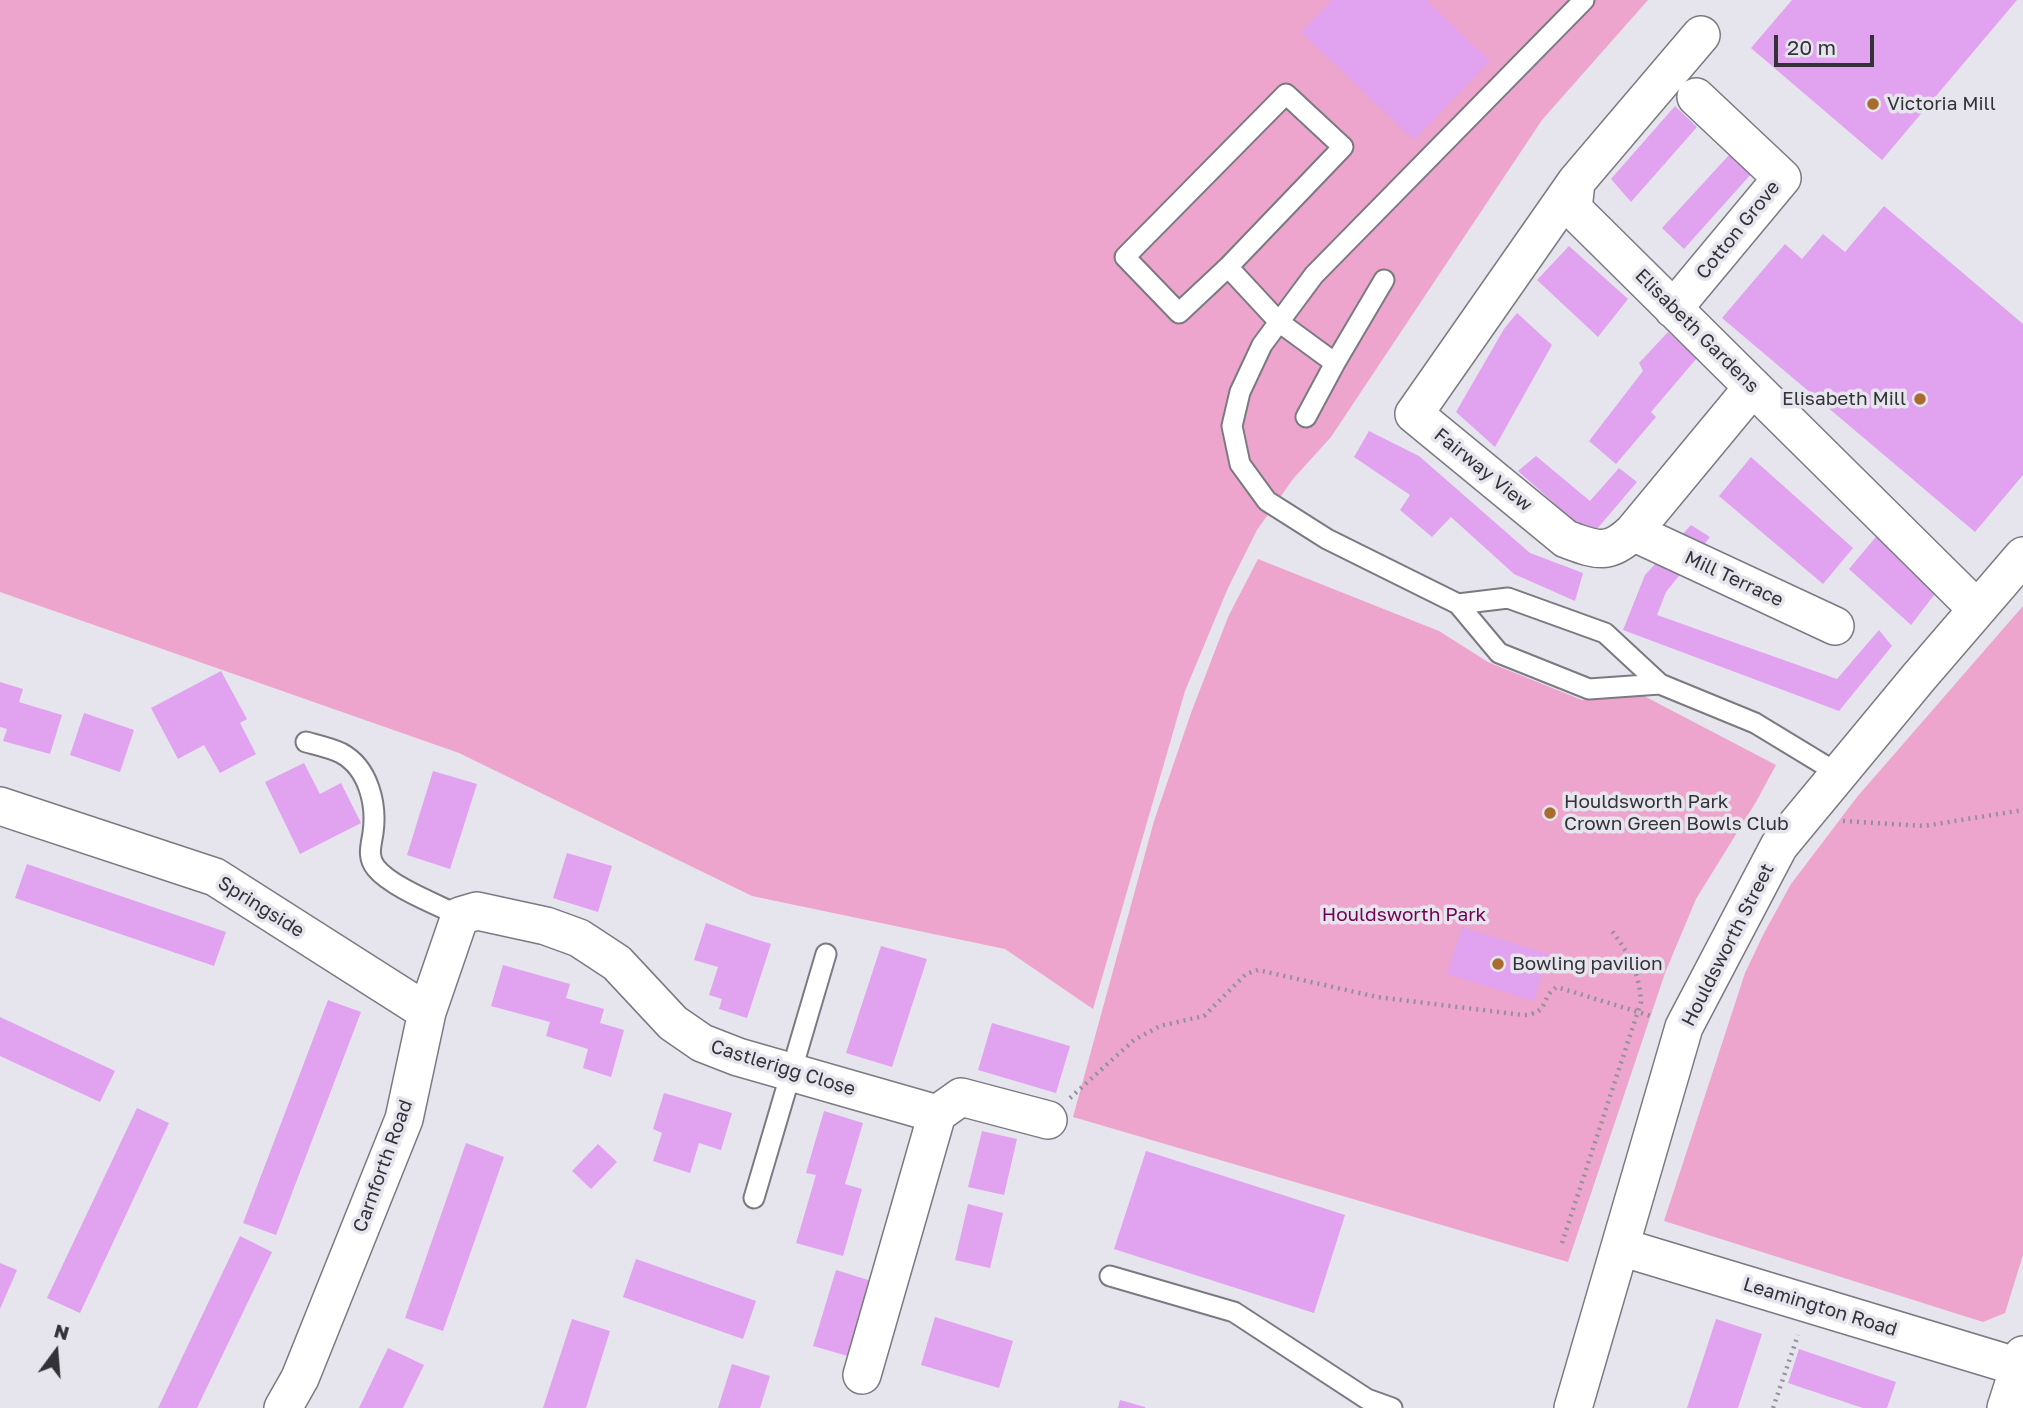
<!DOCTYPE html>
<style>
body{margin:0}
#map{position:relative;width:2023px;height:1408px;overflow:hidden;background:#e6e5ee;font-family:"Golos Text",sans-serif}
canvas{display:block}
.north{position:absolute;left:21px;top:1317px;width:70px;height:70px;-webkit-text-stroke:5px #e6e5ee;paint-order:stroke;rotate:16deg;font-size:19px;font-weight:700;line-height:28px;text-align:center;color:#333236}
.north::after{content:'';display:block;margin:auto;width:24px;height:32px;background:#333236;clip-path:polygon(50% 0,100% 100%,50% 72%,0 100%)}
.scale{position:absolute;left:1774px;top:35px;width:100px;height:32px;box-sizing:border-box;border:4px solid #333236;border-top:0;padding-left:9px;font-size:21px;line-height:24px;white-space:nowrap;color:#333236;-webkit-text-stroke:5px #e6e5ee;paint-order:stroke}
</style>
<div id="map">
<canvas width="2023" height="1408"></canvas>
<div class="north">N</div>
<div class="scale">20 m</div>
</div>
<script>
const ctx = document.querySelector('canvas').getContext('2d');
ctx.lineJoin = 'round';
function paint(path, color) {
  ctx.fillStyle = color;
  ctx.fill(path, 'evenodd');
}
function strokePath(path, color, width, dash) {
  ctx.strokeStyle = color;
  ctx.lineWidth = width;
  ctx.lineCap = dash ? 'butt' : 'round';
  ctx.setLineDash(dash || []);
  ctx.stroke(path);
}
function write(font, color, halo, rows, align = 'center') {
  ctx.font = font + ' "Golos Text",sans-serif';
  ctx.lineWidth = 7;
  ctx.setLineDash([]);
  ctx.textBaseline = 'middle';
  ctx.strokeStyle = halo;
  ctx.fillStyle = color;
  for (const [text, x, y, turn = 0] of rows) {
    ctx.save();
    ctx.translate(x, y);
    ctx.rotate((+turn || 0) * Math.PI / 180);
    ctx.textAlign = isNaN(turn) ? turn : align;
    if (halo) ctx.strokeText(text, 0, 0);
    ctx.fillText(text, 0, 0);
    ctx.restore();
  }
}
const green = new Path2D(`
 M0,0H1648L1542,120L1331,437L1293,479L1257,530L1228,588L1185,691L1093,1009L1005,949L752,896L459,753L0,592Z
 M1258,559L1439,631L1488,662L1582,700L1644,696L1776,765L1756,802L1696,899L1665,973L1568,1262L1073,1117L1154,821L1191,713L1228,617Z
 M2023,606V1255L2005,1313L1983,1322L1664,1221L1745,973L1764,933L1791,884L1857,797Z`);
const building = new Path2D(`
 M1332,0H1426L1490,61L1414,140L1301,32Z
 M1792,0H2017L1882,160L1751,48Z
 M1675,106L1697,127L1631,202L1611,179Z
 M1730,154L1752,173L1684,249L1662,228Z
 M1884,206L2023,324V475L1975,532L1722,318L1785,244L1802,259L1823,234L1845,252Z
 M1569,246L1628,299L1598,337L1537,280Z
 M1517,313L1552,345L1495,447L1456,412L1504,329Z
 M1668,332L1697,358L1651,412L1656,417L1616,464L1589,441L1643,371L1639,363Z
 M1369,431L1419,456L1530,553L1583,573L1575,601L1514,574L1451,517L1432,537L1400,510L1410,495L1354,457Z
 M1536,456L1590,501L1619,468L1637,482L1591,536L1518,471Z
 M1751,457L1853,548L1823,584L1719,496Z
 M1691,525L1710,537L1666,592L1657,615L1837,679L1879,630L1892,646L1839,711L1623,630L1645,575Z
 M1880,532L1941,586L1911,625L1849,569Z
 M221,671L247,719L240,723L256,754L220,773L204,745L178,759L151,708Z
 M0,682L23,689L19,702L62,715L50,754L3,741L7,729L0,727Z
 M84,713L134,730L120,772L70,755Z
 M304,763L320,794L341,783L361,823L300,854L265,782Z
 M433,771L477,784L450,869L407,855Z
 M567,853L612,866L598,912L553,898Z
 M27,864L226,932L214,966L15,898Z
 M706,923L771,944L747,1018L719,1009L722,999L709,995L718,967L694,960Z
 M1462,927L1548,954L1534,1001L1447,974Z
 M881,946L927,959L892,1067L846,1053Z
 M503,965L570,984L566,998L604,1009L600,1023L624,1030L611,1077L583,1068L588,1049L546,1036L550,1022L491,1006Z
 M328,1000L361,1012L276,1235L243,1223Z
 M0,1017L115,1071L100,1102L0,1056Z
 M992,1023L1070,1046L1056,1093L978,1070Z
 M664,1093L732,1113L721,1150L699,1143L690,1173L653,1161L662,1133L653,1129Z
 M137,1108L169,1123L80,1313L47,1298Z
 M824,1111L863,1123L845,1184L862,1189L843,1256L796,1243L816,1175L806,1173Z
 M982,1131L1017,1139L1004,1195L968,1187Z
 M466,1143L504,1157L443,1331L405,1318Z
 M598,1144L617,1162L591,1189L572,1171Z
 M1146,1151L1345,1215L1314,1313L1114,1249Z
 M968,1204L1003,1213L990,1268L955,1260Z
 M240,1236L272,1252L197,1408H158Z
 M636,1259L756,1301L743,1339L623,1297Z
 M0,1263L17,1270L0,1309Z
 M836,1270L881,1284L858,1359L813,1346Z
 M935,1317L1013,1341L999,1388L921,1365Z
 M572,1319L610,1331L586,1408H543Z
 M1716,1319L1762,1334L1738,1408H1687Z
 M388,1348L424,1365L403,1408H359Z
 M1799,1349L1896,1382L1887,1408H1863L1788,1383Z
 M732,1364L770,1376L760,1408H718Z
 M1120,1400L1145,1407V1408H1118Z`);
const path = new Path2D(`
 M1843,821L1924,826L2023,810
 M1070,1098L1134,1040L1160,1026L1204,1016L1246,974L1258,970L1377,997L1523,1015C1550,1014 1540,997 1557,987L1651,1016
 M1562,1243L1641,1002C1639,972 1630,955 1612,931
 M1773,1408L1798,1335`);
const lane = new Path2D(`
 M1584,0L1314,275L1262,345L1240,392L1232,426L1240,464L1267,501L1327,539L1458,604L1499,653L1589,689L1660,684L1755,723L1839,774
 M1286,94L1343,147L1228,267L1179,313L1125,257Z
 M1228,267L1279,322L1335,363L1384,280
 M1306,417L1335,363
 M1458,604L1508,598L1605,633L1660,684
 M306,742C317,745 331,748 341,753C369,768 377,805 373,833C371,846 367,857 376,868C391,887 438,905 460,916
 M754,1198L826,954
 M1110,1276L1234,1312L1367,1399L1392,1408`);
const street = new Path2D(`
 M1701,35L1576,182L1573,209L1977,609
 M1576,182L1414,414L1566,539C1596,550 1608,556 1633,532L1753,387
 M1673,309L1782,178L1696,97
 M1633,532L1835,626
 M0,806L215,877L427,1012
 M937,1114L961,1097L1048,1120
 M1621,1247L2019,1367
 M283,1408L300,1378L404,1119L427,1012L460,916L477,911L546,926L579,938L617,963L673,1023L702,1043L738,1057L937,1114L862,1375
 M1573,1408L1684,1027L1779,846L1919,677L2023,556
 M2006,1408L2023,1355`);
const markers = [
 [1873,104,7,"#a96c30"],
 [1920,399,7,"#a96c30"],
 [1550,813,7,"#a96c30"],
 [1498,964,7,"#a96c30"]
];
const poiNames = [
 ["Victoria Mill",1887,104],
 ["Elisabeth Mill",1906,399,"right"],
 ["Houldsworth Park",1564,802],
 ["Crown Green Bowls Club",1564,824],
 ["Bowling pavilion",1512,964]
];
const streetNames = [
 ["Cotton Grove",1738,230,-51],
 ["Elisabeth Gardens",1697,331,45],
 ["Fairway View",1483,470,39],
 ["Mill Terrace",1734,579,25],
 ["Springside",261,907,32],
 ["Houldsworth Street",1728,945,-63],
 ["Castlerigg Close",783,1068,17],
 ["Carnforth Road",383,1166,-70],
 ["Leamington Road",1820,1307,17]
];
const parkNames = [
 ["Houldsworth Park",1404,915]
];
paint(green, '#eda5cd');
paint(building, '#e1a2ef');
strokePath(lane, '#7b7981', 23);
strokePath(street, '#7b7981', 40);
strokePath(path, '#929198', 4.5, [2, 5]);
strokePath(lane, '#fff', 19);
strokePath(street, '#fff', 37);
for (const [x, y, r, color] of markers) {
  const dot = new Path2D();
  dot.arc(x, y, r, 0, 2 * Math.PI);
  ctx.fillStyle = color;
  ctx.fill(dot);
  strokePath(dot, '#e6e5ee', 2.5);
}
write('19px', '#333236', '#e6e5ee', poiNames, 'left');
write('19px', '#333236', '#e6e5ee', streetNames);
write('19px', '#720051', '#e6e5ee', parkNames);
</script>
